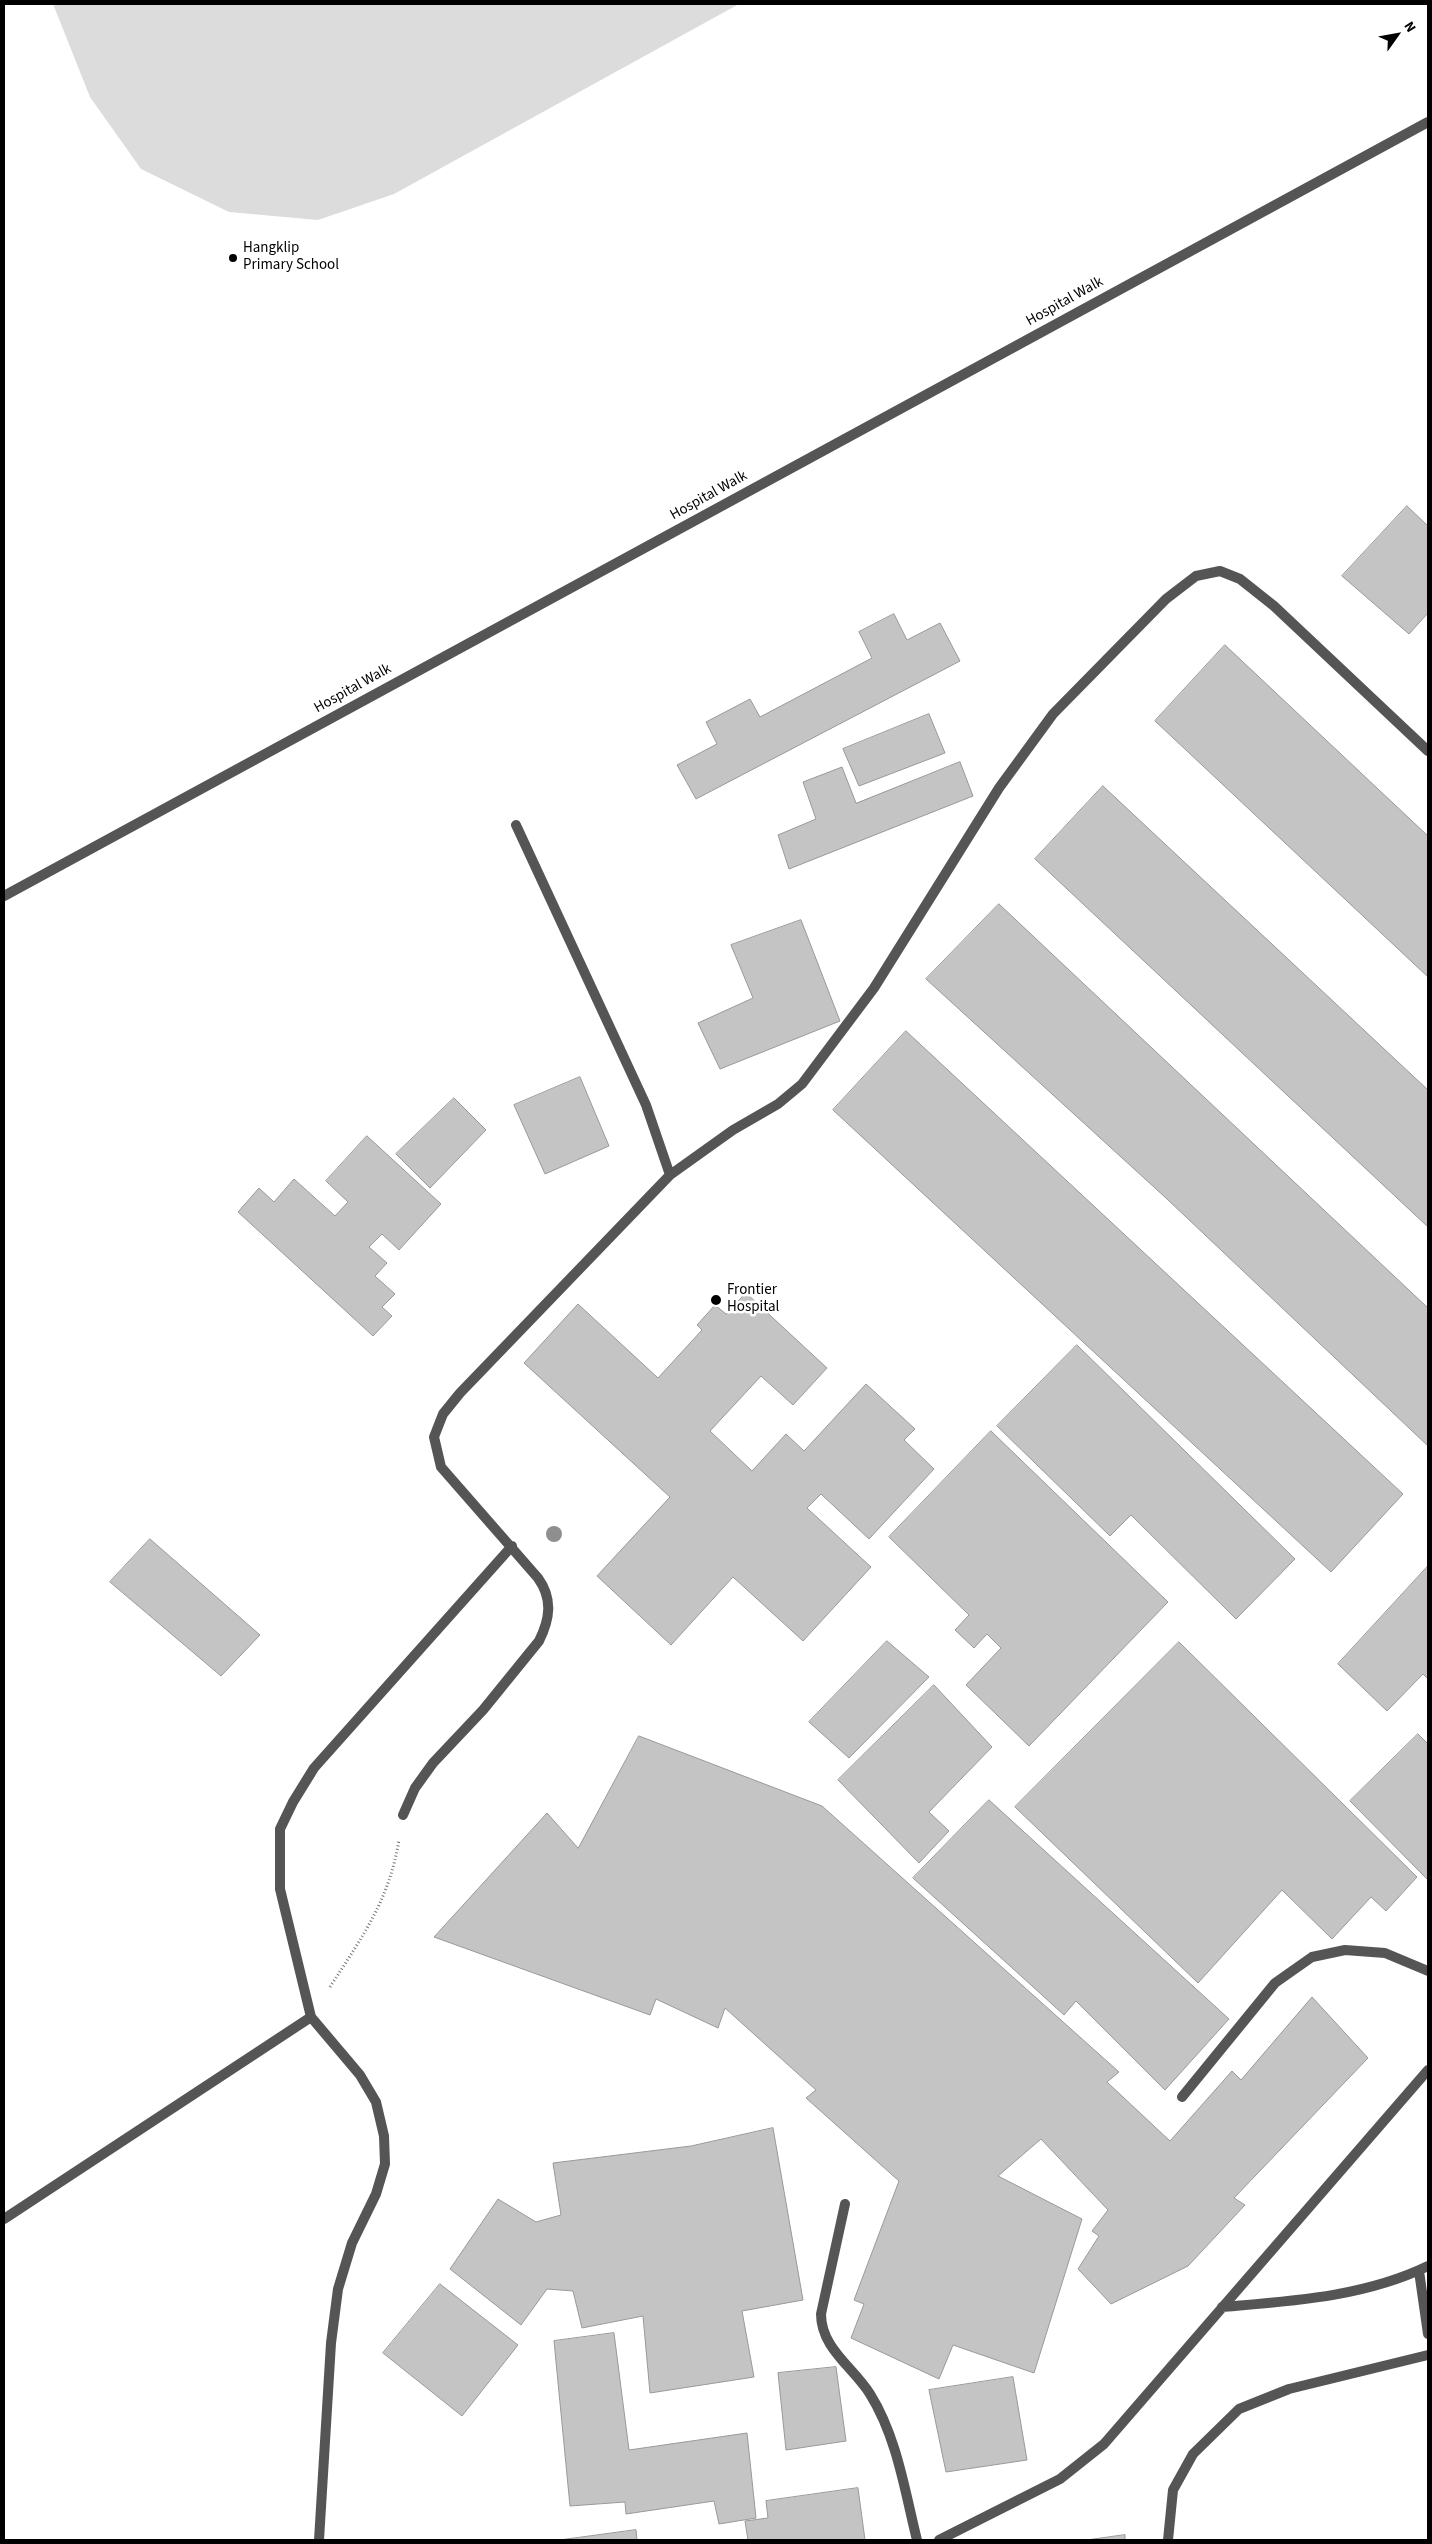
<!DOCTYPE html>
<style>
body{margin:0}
#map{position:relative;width:1432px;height:2544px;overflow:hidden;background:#fff;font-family:"Source Sans 3",sans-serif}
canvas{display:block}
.frame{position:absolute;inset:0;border:5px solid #000;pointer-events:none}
.north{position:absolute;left:1372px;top:10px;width:50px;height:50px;-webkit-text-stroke:4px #fff;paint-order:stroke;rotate:58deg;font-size:14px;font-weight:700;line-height:20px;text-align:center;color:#000}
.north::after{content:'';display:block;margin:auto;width:18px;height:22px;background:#000;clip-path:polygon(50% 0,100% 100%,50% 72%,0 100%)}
</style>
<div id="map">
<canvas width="1432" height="2544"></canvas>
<div class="frame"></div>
<div class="north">N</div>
</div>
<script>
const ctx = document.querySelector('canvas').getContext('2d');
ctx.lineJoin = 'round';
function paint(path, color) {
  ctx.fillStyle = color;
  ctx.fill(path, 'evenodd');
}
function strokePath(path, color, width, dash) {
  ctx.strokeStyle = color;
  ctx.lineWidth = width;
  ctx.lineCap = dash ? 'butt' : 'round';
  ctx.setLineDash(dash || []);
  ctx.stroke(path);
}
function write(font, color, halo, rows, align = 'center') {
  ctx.font = font + ' "Source Sans 3",sans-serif';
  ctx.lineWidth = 5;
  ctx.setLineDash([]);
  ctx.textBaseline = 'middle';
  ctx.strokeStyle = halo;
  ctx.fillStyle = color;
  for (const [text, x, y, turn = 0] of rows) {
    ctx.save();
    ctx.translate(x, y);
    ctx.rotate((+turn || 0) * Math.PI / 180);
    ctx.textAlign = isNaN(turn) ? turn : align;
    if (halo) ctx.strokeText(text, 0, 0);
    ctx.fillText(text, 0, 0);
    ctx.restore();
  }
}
const green = new Path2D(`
 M53,4H739L394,194L318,220L229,212L141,169L90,97Z`);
const building = new Path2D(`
 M1407,506L1428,526V613L1409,634L1342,576Z
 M894,614L907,640L940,623L960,661L696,799L677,765L717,744L706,722L750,699L760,717L872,658L859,632Z
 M1225,645L1428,836V977L1155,721Z
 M929,714L945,753L859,786L843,749Z
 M960,762L973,796L789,869L778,835L816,819L803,782L842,767L856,803Z
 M1103,786L1428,1090V1227L1035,859Z
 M999,904L1428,1308V1446L1167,1199L926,979Z
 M801,920L840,1021L720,1069L698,1023L753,998L731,945Z
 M906,1031L1403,1494L1331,1572L833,1110Z
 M580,1077L609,1146L545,1174L514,1105Z
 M454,1098L486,1130L430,1188L396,1154Z
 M367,1136L441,1204L399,1250L382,1234L369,1247L387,1263L375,1276L395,1294L382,1307L392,1316L373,1336L238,1212L259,1188L274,1202L294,1179L335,1216L348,1202L326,1181Z
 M746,1293L827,1368L793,1405L761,1376L710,1431L752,1471L786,1434L804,1451L866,1384L915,1429L904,1440L934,1469L869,1539L821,1494L807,1508L871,1567L803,1641L733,1577L671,1645L597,1576L670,1497L524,1363L578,1304L658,1378L702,1330L697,1325L715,1305L726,1314Z
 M1077,1345L1295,1559L1236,1619L1131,1515L1110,1536L997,1426Z
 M991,1431L1168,1602L1029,1746L966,1685L1001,1648L987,1634L974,1648L955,1630L969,1615L889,1537Z
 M150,1539L260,1635L221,1676L110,1582Z
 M1428,1566V1679L1423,1674L1387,1711L1338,1664Z
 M887,1641L929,1677L849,1758L809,1722Z
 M1179,1642L1417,1877L1386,1911L1371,1897L1332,1939L1282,1890L1198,1983L1015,1807Z
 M934,1685L992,1747L929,1812L949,1831L919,1863L838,1780Z
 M1418,1734L1428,1744V1880L1350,1801Z
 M639,1736L822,1806L1119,2072L1107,2082L1170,2141L1232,2071L1241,2080L1312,1997L1368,2058L1234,2198L1245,2205L1188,2266L1111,2304L1078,2269L1099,2236L1092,2231L1108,2210L1041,2139L998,2176L1082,2219L1034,2373L953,2345L939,2379L851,2338L864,2304L854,2300L899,2181L806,2098L816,2090L725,2008L718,2028L656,1999L650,2015L434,1937L547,1813L578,1848Z
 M989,1800L1229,2019L1165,2090L1076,2001L1064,2015L913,1878Z
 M773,2128L803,2300L742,2311L754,2377L650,2393L643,2316L582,2328L573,2291L547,2289L521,2325L450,2269L498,2199L536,2222L561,2215L553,2163L691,2146Z
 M440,2284L518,2345L462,2416L383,2353Z
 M614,2333L629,2450L747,2433L756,2518L719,2524L714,2501L626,2514L625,2502L570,2506L554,2341Z
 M836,2367L846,2441L786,2450L778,2373Z
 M1013,2377L1027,2460L946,2472L929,2390Z
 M858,2488L865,2540H748L745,2521L768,2518L766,2501Z
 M636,2530L637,2540H560Z
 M1125,2535V2540H1087Z`);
const path = new Path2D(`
 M330,1987C362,1937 389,1901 399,1840`);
const service = new Path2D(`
 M670,1175L733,1130L778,1104L802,1084L874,988L999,788L1053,714L1166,599L1196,576L1220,571L1240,579L1274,606L1428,751
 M403,1815L415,1788L433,1763L483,1710L539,1641C550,1619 553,1599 538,1578L441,1467L434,1437L443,1414L460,1393L670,1175L646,1105L516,825
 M1182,2097L1275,1983L1312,1957L1345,1950L1385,1953L1428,1971
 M845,2204L821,2314C821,2348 853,2367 870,2394C897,2437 905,2492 917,2540
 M4,2219L311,2017
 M1419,2271L1428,2334
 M1222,2307C1292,2301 1364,2297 1428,2266
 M319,2540L331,2343L338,2289L352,2243L376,2194L385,2164L384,2136L376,2102L360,2075L311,2017L280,1889V1829L293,1802L314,1768L512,1546
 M939,2540L1060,2479L1104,2444L1428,2070
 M1168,2540L1173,2490L1193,2454L1239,2409L1289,2389L1428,2355`);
const minor = new Path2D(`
 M4,896L1428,122`);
const trees = [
 [554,1534]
];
const markers = [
 [233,258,5,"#000"],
 [716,1300,6,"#000"]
];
const poiNames = [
 ["Hangklip",243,249],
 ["Primary School",243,266],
 ["Frontier",727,1291],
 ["Hospital",727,1308]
];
const streetNames = [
 ["Hospital Walk",1065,302,-29],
 ["Hospital Walk",709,496,-29],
 ["Hospital Walk",353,689,-29]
];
paint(green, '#dcdcdc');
paint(building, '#c4c4c4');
strokePath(building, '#999', 1);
strokePath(path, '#777', 3, [1, 2.5]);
strokePath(service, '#555', 10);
strokePath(minor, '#555', 10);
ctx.fillStyle = '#8f8f8f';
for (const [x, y] of trees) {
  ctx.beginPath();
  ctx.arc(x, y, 8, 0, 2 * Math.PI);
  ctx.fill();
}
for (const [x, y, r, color] of markers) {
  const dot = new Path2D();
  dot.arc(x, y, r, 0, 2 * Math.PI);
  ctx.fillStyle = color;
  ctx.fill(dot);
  strokePath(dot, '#fff', 2);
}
write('15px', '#000', '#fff', poiNames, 'left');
write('15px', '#000', '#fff', streetNames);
</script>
